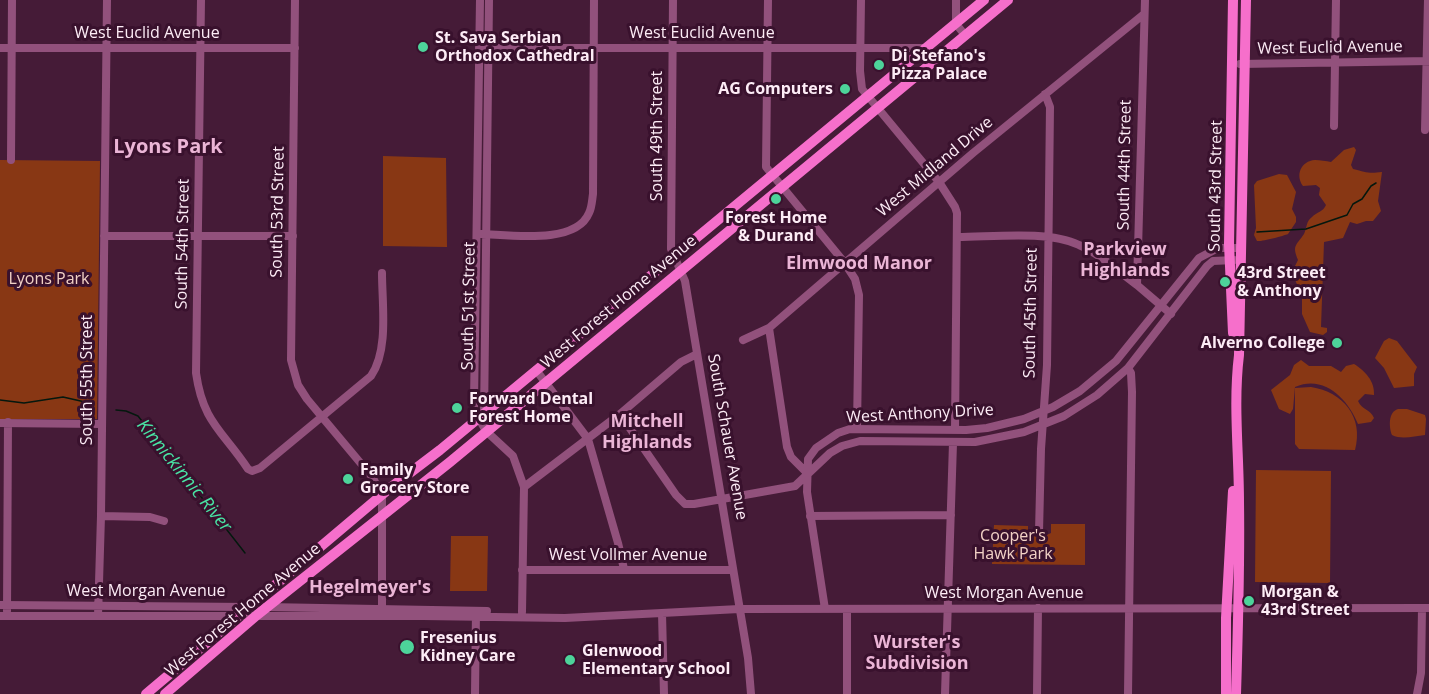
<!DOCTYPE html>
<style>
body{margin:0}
canvas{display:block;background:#451b37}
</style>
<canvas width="1429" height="694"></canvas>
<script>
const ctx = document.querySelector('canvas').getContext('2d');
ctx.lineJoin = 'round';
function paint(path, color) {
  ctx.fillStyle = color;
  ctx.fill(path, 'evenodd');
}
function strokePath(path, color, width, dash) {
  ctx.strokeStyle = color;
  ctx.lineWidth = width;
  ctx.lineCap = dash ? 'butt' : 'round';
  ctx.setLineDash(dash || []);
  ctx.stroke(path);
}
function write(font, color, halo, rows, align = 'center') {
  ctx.font = font + ' "Open Sans",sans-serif';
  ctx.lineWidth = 6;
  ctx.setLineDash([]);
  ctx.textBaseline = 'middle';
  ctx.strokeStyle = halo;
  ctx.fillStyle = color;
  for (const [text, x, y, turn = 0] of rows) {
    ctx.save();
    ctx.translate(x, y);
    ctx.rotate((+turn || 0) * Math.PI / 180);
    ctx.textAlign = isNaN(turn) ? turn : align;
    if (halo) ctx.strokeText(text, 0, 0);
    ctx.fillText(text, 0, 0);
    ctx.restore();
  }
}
const green = new Path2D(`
 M1354,147L1356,150L1351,165L1353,169C1366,172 1368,174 1382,172L1378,201L1381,211L1373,221H1366L1357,224L1350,222L1343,238L1324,242L1321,327L1327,328V332L1323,335L1310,332L1302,314V297L1292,272L1298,260C1292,245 1296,246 1304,234C1307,228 1306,221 1312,217C1317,212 1323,212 1326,205L1319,195L1320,188L1316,185L1303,186C1295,175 1301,161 1315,160C1320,160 1326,161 1331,162L1344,150Z
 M383,156L446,158L447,247L383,246Z
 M0,160L100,161L97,419H0Z
 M1279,174L1287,175L1296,192L1292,209L1296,217V222L1288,234C1283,236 1261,242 1257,241L1254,235L1256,228L1254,185L1257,181Z
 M1389,338L1397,341L1417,367L1414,374V386L1394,388L1384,368L1375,358L1384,341Z
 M1301,360L1309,366H1331L1341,372L1346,366L1354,364C1365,371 1375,381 1374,395L1365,394L1358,401C1362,410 1370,409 1374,418L1371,422L1358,424C1348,399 1324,374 1295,387L1293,409L1290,414L1279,409L1271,390L1290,375L1294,365Z
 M1311,387C1343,392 1364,417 1355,450L1299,449L1295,444V388Z
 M1398,409H1407L1425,415L1426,419L1425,435C1414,436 1402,440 1392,435C1389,427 1388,412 1398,409Z
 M1256,470L1331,471L1330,583L1255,582Z
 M1051,524H1085V565L992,564L994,525L1028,526V532L1036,537L1038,541L1040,538L1051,533Z
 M451,536H488L487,591H450Z`);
const stream = new Path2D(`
 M1257,232L1306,229L1347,215L1353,204L1362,199L1371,186L1376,183
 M0,400L24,403L63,397L85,402
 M116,410L126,411L138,416L245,553`);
const minor = new Path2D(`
 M201,0L196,373C203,423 223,431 248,469L252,471L260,468L371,376C389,350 382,304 382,273
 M295,0L291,360L298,385L307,399L373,478L382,496V608L384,616
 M480,0L474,402V410L486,431L513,456L524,487L522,612
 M673,0L671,249L685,281L748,658L751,694
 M768,0L766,167L844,262L855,279L859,295L857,428
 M861,0L860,71L862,89L939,182L955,207L957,213L955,430
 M956,0V24L965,35
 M1145,0L1137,285L1171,314
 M0,48H295
 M479,48H925
 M1240,64L1429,61
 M1334,126L1336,0
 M1425,130L1428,0
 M11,160L12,0
 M481,234C510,235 576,245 589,213C592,207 592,200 593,194L594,0
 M104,236H293
 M958,237C992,237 1048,230 1079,245C1100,254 1118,271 1137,285
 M769,328L787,447L791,457L808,474
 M743,340L769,328L973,153L1144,14
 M536,370L588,439L618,543L624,569
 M620,414L676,495L685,504H694L795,486L830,453L842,446L860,441L975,442L1024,432L1064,416L1097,395L1128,368L1207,266L1213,261L1234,260
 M484,419L489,0
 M0,423L102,424
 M524,487L620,414L681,362L697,354
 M101,516L150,517L164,521
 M810,516L951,515
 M1039,532L1041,449L1047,365L1050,107L1045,94
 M522,570H733
 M0,605L250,607
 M266,607L487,611
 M825,609L807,492L808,459L816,448L838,433L850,429L966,430L987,428L1024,419L1053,407L1080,391L1116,361L1199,258L1218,248H1242
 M7,611L8,422
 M662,613L664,694
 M0,616H423L565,618L739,609L1429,608
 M98,616L101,516L107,0
 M475,694L476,611
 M847,694V609
 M945,694L953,443
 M1037,694L1038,608
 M1128,694L1132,392L1131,373L1128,368
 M1417,694L1421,673L1422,608`);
const major = new Path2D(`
 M1233,0L1229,244L1233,333
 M146,694L390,488L440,450L984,0
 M165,694L257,615L450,462L1008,0
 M1226,694V618L1233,491
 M1236,694C1238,630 1240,566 1239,502C1239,453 1233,404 1239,355L1246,0`);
const markers = [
 [423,47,6,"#4dd39a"],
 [879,65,6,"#4dd39a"],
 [845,89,6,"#4dd39a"],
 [776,199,6,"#4dd39a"],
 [1225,282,6,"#4dd39a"],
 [1337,343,6,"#4dd39a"],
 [457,408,6,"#4dd39a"],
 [348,479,6,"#4dd39a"],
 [1249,601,6,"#4dd39a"],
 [407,647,8,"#4dd39a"],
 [570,660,6,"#4dd39a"]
];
const streetNames = [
 ["West Euclid Avenue",147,33],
 ["West Euclid Avenue",702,33],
 ["West Euclid Avenue",1330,48,-1],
 ["South 49th Street",657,136,-90],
 ["South 44th Street",1125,165,-89],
 ["West Midland Drive",935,167,-40],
 ["South 43rd Street",1216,186,-89],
 ["South 53rd Street",278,212,-89],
 ["South 54th Street",183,244,-89],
 ["West Forest Home Avenue",619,302,-40],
 ["South 51st Street",469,306,-89],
 ["South 45th Street",1031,313,-89],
 ["South 55th Street",87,380,-90],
 ["West Anthony Drive",920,414,-3],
 ["South Schauer Avenue",727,437,80],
 ["West Vollmer Avenue",628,555],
 ["West Morgan Avenue",146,591],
 ["West Morgan Avenue",1004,593],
 ["West Forest Home Avenue",243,610,-40]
];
const poiNames = [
 ["St. Sava Serbian",435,38],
 ["Orthodox Cathedral",435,56],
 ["Di Stefano's",891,56],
 ["Pizza Palace",891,74],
 ["AG Computers",833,89,"right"],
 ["Forest Home",776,218,"center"],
 ["& Durand",776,236,"center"],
 ["43rd Street",1237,273],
 ["& Anthony",1237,291],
 ["Alverno College",1325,343,"right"],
 ["Forward Dental",469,399],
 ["Forest Home",469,417],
 ["Family",360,470],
 ["Grocery Store",360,488],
 ["Morgan &",1261,592],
 ["43rd Street",1261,610],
 ["Fresenius",420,638],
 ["Kidney Care",420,656],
 ["Glenwood",582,651],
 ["Elementary School",582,669]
];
const parkNames = [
 ["Lyons Park",49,279],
 ["Cooper's",1013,536],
 ["Hawk Park",1013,554]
];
const neighbourhoodNames = [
 ["Parkview",1125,250],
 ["Highlands",1125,271],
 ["Elmwood Manor",859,264],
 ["Mitchell",647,422],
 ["Highlands",647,443],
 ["Hegelmeyer's",370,588],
 ["Wurster's",917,643],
 ["Subdivision",917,664]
];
const waterNames = [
 ["Kinnickinnic River",184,476,51]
];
const quarterNames = [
 ["Lyons Park",168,147]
];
paint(green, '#883714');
strokePath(stream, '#04180e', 1.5);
strokePath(minor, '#92517c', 8);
strokePath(major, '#f66fcb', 10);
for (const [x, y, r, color] of markers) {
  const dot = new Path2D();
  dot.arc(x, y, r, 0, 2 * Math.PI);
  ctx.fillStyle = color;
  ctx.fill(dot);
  strokePath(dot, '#39112d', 2);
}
write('16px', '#fdecf6', '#39112d', streetNames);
write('bold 16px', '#fdecf6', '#39112d', poiNames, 'left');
write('16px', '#f2d2c6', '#39112d', parkNames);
write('bold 18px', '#ebb5d6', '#39112d', neighbourhoodNames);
write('italic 18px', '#49e4a4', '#39112d', waterNames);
write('bold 20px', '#ebb5d6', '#39112d', quarterNames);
</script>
